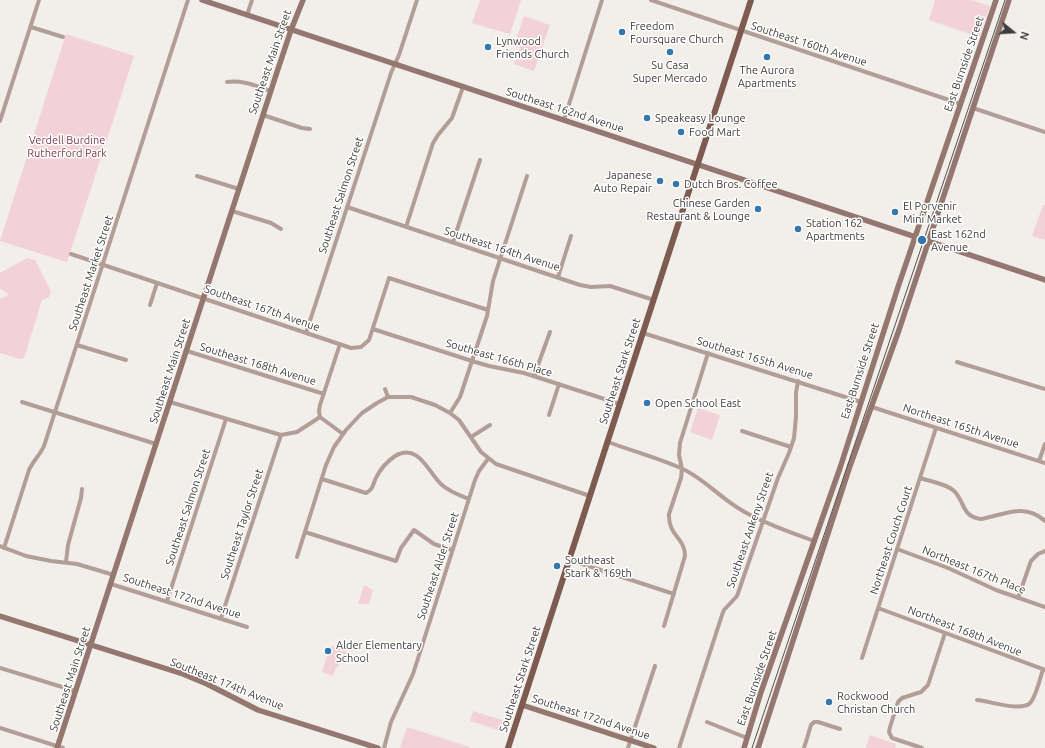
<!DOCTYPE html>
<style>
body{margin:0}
#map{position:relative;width:1045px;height:748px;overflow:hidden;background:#f2eee9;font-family:Ubuntu,sans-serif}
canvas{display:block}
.north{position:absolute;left:993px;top:12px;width:40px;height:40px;-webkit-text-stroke:3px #fff;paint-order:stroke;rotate:108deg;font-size:11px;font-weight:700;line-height:16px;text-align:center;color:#3e3d3b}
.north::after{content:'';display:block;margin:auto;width:14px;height:18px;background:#3e3d3b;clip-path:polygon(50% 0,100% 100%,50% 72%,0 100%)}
</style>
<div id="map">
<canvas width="1045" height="748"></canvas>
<div class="north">N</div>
</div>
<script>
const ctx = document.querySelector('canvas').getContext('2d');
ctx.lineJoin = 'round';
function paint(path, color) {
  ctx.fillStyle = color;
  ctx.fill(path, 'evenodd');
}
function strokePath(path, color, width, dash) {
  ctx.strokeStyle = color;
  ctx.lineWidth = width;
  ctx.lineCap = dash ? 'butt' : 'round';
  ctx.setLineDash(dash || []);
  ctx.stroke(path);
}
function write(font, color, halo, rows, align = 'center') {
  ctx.font = font + ' Ubuntu,sans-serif';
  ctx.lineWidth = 3;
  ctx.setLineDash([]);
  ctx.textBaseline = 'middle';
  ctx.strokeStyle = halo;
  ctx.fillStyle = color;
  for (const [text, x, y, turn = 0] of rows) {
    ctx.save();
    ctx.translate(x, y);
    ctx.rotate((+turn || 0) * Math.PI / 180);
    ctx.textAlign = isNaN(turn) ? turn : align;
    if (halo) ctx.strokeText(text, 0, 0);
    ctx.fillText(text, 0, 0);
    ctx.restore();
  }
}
const green = new Path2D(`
 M480,0H521L510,34L472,23Z
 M935,0H971L990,6L979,37L929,20Z
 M524,16L550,25L534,71L514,64L520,48L514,45Z
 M66,34L134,56L67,262L0,241Z
 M1043,205H1045V240L1032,236Z
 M27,258L35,260L51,291L49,297L42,300L24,358L20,359L0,353V299L9,295L0,288V273Z
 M698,408L720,415L712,440L690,432Z
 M364,585L373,590L369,604H358Z
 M330,646L349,652V661L341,659L338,667L336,668L333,676L322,672Z
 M473,711L508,722L505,732L470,721Z
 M407,727L470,747L469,748H400Z
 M870,735L896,744L895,748H866Z`);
const street = new Path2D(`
 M651,0L961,104
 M247,15L252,0
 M31,27L63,37
 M227,82C243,80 256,86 271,91
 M973,108L1045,132
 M263,115L302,128L310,129
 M564,120L602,0
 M0,121L39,0
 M197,176L239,189
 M347,207L580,285L591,287L610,286L654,300
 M232,211L271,223L281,229
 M406,227L433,143L438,135L452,118L463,87
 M453,242L480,160
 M71,254L351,348L361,347L369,340L389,278L488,310
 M558,277L571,236
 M150,305L157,283
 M373,329L472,361L489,366L524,373L620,404
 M306,333L391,73L399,55L417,0
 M643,333L861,402
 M77,345L126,360
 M187,351L324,394
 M957,362L1045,389
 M534,376L550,332
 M385,389L388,397
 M22,402L156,444
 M170,402L281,435L297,432L320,417
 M872,407L1045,463
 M450,413L460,397L487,316L493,281L527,176
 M549,415L559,384
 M320,417L319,411L320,405L340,344
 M320,417L343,434
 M742,431L791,447
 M471,437L490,425
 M608,442C632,451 659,458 683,469C706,480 721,499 743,511C765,524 790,532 814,541
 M1039,461L1045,444
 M920,478C929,481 946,484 953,490C965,500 961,517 981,519C1004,515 1024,502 1045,521
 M322,479L366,493C375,488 372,484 377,476C381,468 388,461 395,456C419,442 429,474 442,485C450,492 459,495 469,499
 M305,532L396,561L401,548L414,530L434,544L452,550
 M0,546L26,556L51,561L77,564L114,575
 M4,548L29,470C33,461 40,455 44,446L188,0
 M897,549L948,568L996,590L1045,607
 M297,557L326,465L334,447L346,430L362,413L377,403L388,397H411L435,405L450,413L459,420L481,452L496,464L590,496
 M570,560L674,594
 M66,562L68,545L81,498L82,489
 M111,584L247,627
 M1018,598L1031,561L1038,554L1045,551
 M167,601L226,419
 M878,608L1045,670
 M221,618L281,435
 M664,626L685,556C685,537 668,536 669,514L681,478L682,469L679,455L680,443L708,353
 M862,658L936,428
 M0,668L72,690L75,693
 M977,700C990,701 1023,713 1031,702C1037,693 1040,679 1043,669
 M707,722L747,738
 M0,728L63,748
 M384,748L391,722L413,674L475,480L479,471L488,459
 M628,748L655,666
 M679,748L722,615L724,610L737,596L778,478L789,453L794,438L796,417V393L798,381
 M804,748L811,725L814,722H818L840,729
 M922,748L892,738L889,732L890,727L898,702L902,698L921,692L928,685L945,633`);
const secondary = new Path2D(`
 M202,0L1045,280
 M0,616L183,674L207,684L258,710L378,748
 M522,705L654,748
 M57,748L277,72L291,30L303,0
 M744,748L761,692L840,468L898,287L996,0
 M758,748L850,466L899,330L1009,0`);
const primary = new Path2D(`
 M508,748L751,0`);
const tram = new Path2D(`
 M752,748L1005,0`);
const markers = [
 [622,32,4,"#3477ad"],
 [488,47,4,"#3477ad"],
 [670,52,4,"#3477ad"],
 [767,57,4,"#3477ad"],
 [647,118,4,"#3477ad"],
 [681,132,4,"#3477ad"],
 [660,181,4,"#3477ad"],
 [676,184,4,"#3477ad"],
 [758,209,4,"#3477ad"],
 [895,212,4,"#3477ad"],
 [798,229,4,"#3477ad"],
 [922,240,5,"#3477ad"],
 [647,403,4,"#3477ad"],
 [557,566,4,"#3477ad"],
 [328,651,4,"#3477ad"],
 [829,702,4,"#3477ad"]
];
const poiNames = [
 ["Freedom",630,26],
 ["Foursquare Church",630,39],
 ["Lynwood",496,41],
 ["Friends Church",496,54],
 ["Su Casa",670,65,"center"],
 ["Super Mercado",670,78,"center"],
 ["The Aurora",767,70,"center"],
 ["Apartments",767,83,"center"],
 ["Speakeasy Lounge",655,118],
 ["Food Mart",689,132],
 ["Japanese",652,175,"right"],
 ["Auto Repair",652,188,"right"],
 ["Dutch Bros. Coffee",684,184],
 ["Chinese Garden",750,203,"right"],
 ["Restaurant & Lounge",750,216,"right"],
 ["El Porvenir",903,206],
 ["Mini Market",903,219],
 ["Station 162",806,223],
 ["Apartments",806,236],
 ["East 162nd",931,234],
 ["Avenue",931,247],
 ["Open School East",655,403],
 ["Southeast",565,560],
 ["Stark & 169th",565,573],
 ["Alder Elementary",336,645],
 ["School",336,658],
 ["Rockwood",837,696],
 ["Christan Church",837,709]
];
const streetNames = [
 ["Southeast 160th Avenue",809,44,18],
 ["Southeast Main Street",270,62,-71],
 ["East Burnside Street",964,64,-71],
 ["Southeast 162nd Avenue",565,110,18],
 ["Southeast Salmon Street",341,195,-72],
 ["Southeast 164th Avenue",502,249,18],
 ["Southeast Market Street",91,273,-72],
 ["Southeast 167th Avenue",262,308,19],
 ["Southeast 166th Place",499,358,16],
 ["Southeast 165th Avenue",755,358,17],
 ["Southeast 168th Avenue",258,364,17],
 ["Southeast Main Street",170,371,-72],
 ["Southeast Stark Street",620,371,-72],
 ["East Burnside Street",860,371,-72],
 ["Northeast 165th Avenue",961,426,18],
 ["Southeast Salmon Street",188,507,-72],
 ["Southeast Taylor Street",242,524,-72],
 ["Southeast Ankeny Street",750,530,-71],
 ["Northeast Couch Court",891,540,-72],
 ["Southeast Alder Street",438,566,-72],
 ["Northeast 167th Place",974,570,22],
 ["Southeast 172nd Avenue",182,596,18],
 ["Northeast 168th Avenue",965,631,21],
 ["East Burnside Street",757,678,-71],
 ["Southeast Main Street",70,679,-72],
 ["Southeast Stark Street",520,679,-72],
 ["Southeast 174th Avenue",227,684,22],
 ["Southeast 172nd Avenue",591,717,18]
];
const parkNames = [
 ["Verdell Burdine",67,140],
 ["Rutherford Park",67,153]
];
paint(green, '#f2d1d8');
strokePath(street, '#b29e97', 4);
strokePath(secondary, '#94776e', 5.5);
strokePath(primary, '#7e5b50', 6);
strokePath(tram, '#51504d', 1);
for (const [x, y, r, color] of markers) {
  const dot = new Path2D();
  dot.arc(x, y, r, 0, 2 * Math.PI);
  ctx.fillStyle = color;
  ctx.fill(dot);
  strokePath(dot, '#fff', 1.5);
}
write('11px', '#3e3d3b', '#fff', poiNames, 'left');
write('11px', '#3e3d3b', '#fff', streetNames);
write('11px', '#793c4d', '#fff', parkNames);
</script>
